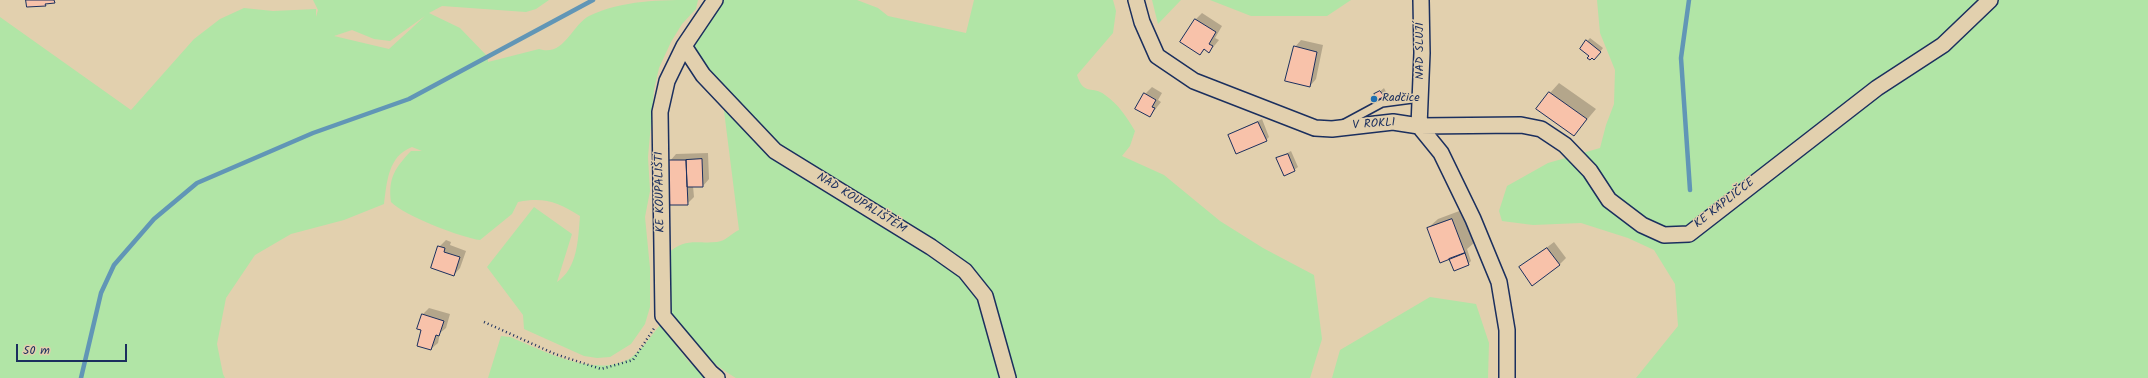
<!DOCTYPE html>
<meta charset="utf-8">
<style>
body{margin:0}
#map{position:relative;width:2148px;height:378px;overflow:hidden;background:#e2d0ae;font-family:Kalam,sans-serif}
canvas{display:block}
.scale{position:absolute;left:16px;top:344px;width:111px;height:18px;box-sizing:border-box;border:2px solid #1b2f5e;border-top:0;padding-left:5px;font-size:12px;line-height:14px;white-space:nowrap;color:#1b2f5e;-webkit-text-stroke:3px #e2d0ae;paint-order:stroke}
</style>
<div id="map">
<canvas width="2148" height="378"></canvas>
<div class="scale">50 m</div>
</div>
<script>
const ctx = document.querySelector('canvas').getContext('2d');
ctx.lineJoin = 'round';
function paint(path, color) {
  ctx.fillStyle = color;
  ctx.fill(path, 'evenodd');
}
function strokePath(path, color, width, dash) {
  ctx.strokeStyle = color;
  ctx.lineWidth = width;
  ctx.lineCap = dash ? 'butt' : 'round';
  ctx.setLineDash(dash || []);
  ctx.stroke(path);
}
function write(font, color, halo, rows, align = 'center') {
  ctx.font = font + ' Kalam,sans-serif';
  ctx.lineWidth = 3;
  ctx.setLineDash([]);
  ctx.textBaseline = 'middle';
  ctx.strokeStyle = halo;
  ctx.fillStyle = color;
  for (const [text, x, y, turn = 0] of rows) {
    ctx.save();
    ctx.translate(x, y);
    ctx.rotate((+turn || 0) * Math.PI / 180);
    ctx.textAlign = isNaN(turn) ? turn : align;
    if (halo) ctx.strokeText(text, 0, 0);
    ctx.fillText(text, 0, 0);
    ctx.restore();
  }
}
const green = new Path2D(`
 M313,0H549L536,9L526,12L442,6L429,13L460,28L488,57V62L539,49C564,57 571,26 589,16C622,0 661,0 698,0L696,9L682,24L671,42L659,68L654,90L648,157L650,191L645,217L650,268V307L645,324L631,344L610,357L597,358L584,356L524,329L523,315L487,267L534,207L572,234L557,282C578,268 578,239 580,216C557,202 545,197 518,202L512,214L480,240C462,238 403,215 391,202C388,178 395,168 411,151H422L412,147C388,156 387,182 384,204L344,220L291,234L255,255L226,298L217,344L223,374L225,378H0V17L131,110L194,39L220,19L244,8L273,11L316,9V17L318,10ZM425,16L389,49L334,36L352,30L374,39L390,41Z
 M716,0H857L878,8L888,16L966,33L974,0H1113L1116,11L1113,33L1077,75C1084,97 1093,85 1105,95C1119,105 1126,116 1135,131L1130,146L1122,156L1164,175L1220,221L1263,248L1314,275L1322,339L1310,378H736C708,362 676,332 667,301C664,289 667,267 667,254C686,237 695,244 717,242C726,241 732,233 739,230L720,79C708,71 691,54 694,38C697,28 711,10 716,0Z
 M1152,0H1181L1158,24Z
 M1210,0H1351L1327,16H1251Z
 M1597,0H2148V378H1636L1678,326L1675,284L1654,250L1628,238L1581,223L1533,225L1502,221L1499,211L1507,186L1548,163L1600,148L1606,125L1614,104L1615,70L1600,33Z
 M1430,297L1476,304L1489,343L1488,378H1332L1340,350Z
 M660,325L689,362L709,378H488L501,336L510,337C544,351 594,378 629,359C641,351 651,336 660,325Z`);
const shadow = new Path2D(`
 M1202,13L1222,26L1215,38L1219,40L1215,45L1209,51L1205,49L1200,54L1181,42L1196,19Z
 M1590,38L1603,48L1597,56L1590,55L1581,48Z
 M1301,40L1323,45L1316,79L1310,86L1295,47Z
 M1559,83L1596,109L1574,135L1550,93Z
 M1152,87L1162,93L1158,100L1161,102L1150,116L1145,94Z
 M1384,88L1386,92L1383,95H1376Z
 M1262,119L1269,137L1266,140L1229,135Z
 M1291,151L1298,167L1294,170L1277,159Z
 M708,153L709,179L703,186H693L694,197L687,204L670,161L676,154Z
 M1462,210L1474,243L1467,249L1471,261L1468,264L1428,228L1438,219Z
 M446,240L451,242L450,245L466,251L460,268L454,275L439,247Z
 M1554,242L1566,258L1559,265L1520,268Z
 M429,308L450,314L446,328L440,333L438,343L431,349L422,315Z`);
const stream = new Path2D(`
 M1689,0L1681,58L1690,190
 M81,378L101,293L114,265L154,219L197,183L313,133L409,99L593,0`);
const building = new Path2D(`
 M26,0H54L55,3L45,4L46,6L27,7Z
 M1195,19L1216,32L1209,44L1213,46L1209,53L1204,49L1200,55L1180,42Z
 M1586,40L1601,52L1594,60L1592,58L1590,60L1587,58L1589,56L1580,49Z
 M1294,46L1317,52L1310,87L1285,81Z
 M1380,91L1384,96L1378,100L1374,94Z
 M1549,92L1587,119L1574,136L1536,109Z
 M1144,93L1156,100L1152,107L1155,108L1150,117L1135,109Z
 M1258,122L1267,141L1236,154L1228,135Z
 M1288,154L1295,171L1284,176L1276,158Z
 M702,159L703,187H687L686,160Z
 M669,160H686L688,205H670Z
 M1452,219L1465,253L1440,263L1427,228Z
 M438,246L445,248L444,252L460,257L454,276L431,268Z
 M1547,248L1560,265L1532,286L1519,267Z
 M1465,253L1469,265L1454,271L1449,259Z
 M422,314L444,321L439,336L436,335L431,350L417,346L421,330L417,329Z`);
const path = new Path2D(`
 M484,322L555,354L601,369L633,360L655,327`);
const lane = new Path2D(`
 M1343,124L1382,103L1420,98`);
const street = new Path2D(`
 M715,0L684,46L667,81L660,112L663,316L711,373L717,378
 M1136,0L1142,22L1157,56L1194,81L1315,128L1332,129L1393,122L1419,126L1521,125L1541,129L1565,145L1590,171L1609,200L1642,225L1664,235L1689,234L1877,88L1943,45L1990,0
 M684,46L703,75L775,151L931,247L965,271L985,296L1008,378
 M1419,126L1441,153L1473,219L1499,282L1507,330V378
 M1419,126L1422,53L1421,0`);
const markers = [
 [1374,99,4,"#1f6fb2"]
];
const streetNames = [
 ["NAD SLUJÍ",1421,51,-90],
 ["V ROKLI",1374,125,-4],
 ["KE KOUPALIŠTI",661,192,-91],
 ["NAD KOUPALIŠTĚM",861,204,32],
 ["KE KAPLIČCE",1725,204,-38]
];
const poiNames = [
 ["Radčice",1382,99]
];
paint(green, '#b1e5a6');
paint(shadow, '#0003');
strokePath(stream, '#6196b6', 4.5);
paint(building, '#f8c2aa');
strokePath(building, '#1b2f5e', 1);
strokePath(lane, '#1b2f5e', 10);
strokePath(street, '#1b2f5e', 18);
strokePath(path, '#1b2f5e', 2.5, [1, 3]);
strokePath(lane, '#e2d0ae', 7);
strokePath(street, '#e2d0ae', 15);
for (const [x, y, r, color] of markers) {
  const dot = new Path2D();
  dot.arc(x, y, r, 0, 2 * Math.PI);
  ctx.fillStyle = color;
  ctx.fill(dot);
  strokePath(dot, '#e2d0ae', 1.5);
}
write('12px', '#1b2f5e', '#e2d0ae', streetNames);
write('12px', '#1b2f5e', '#e2d0ae', poiNames, 'left');
</script>
